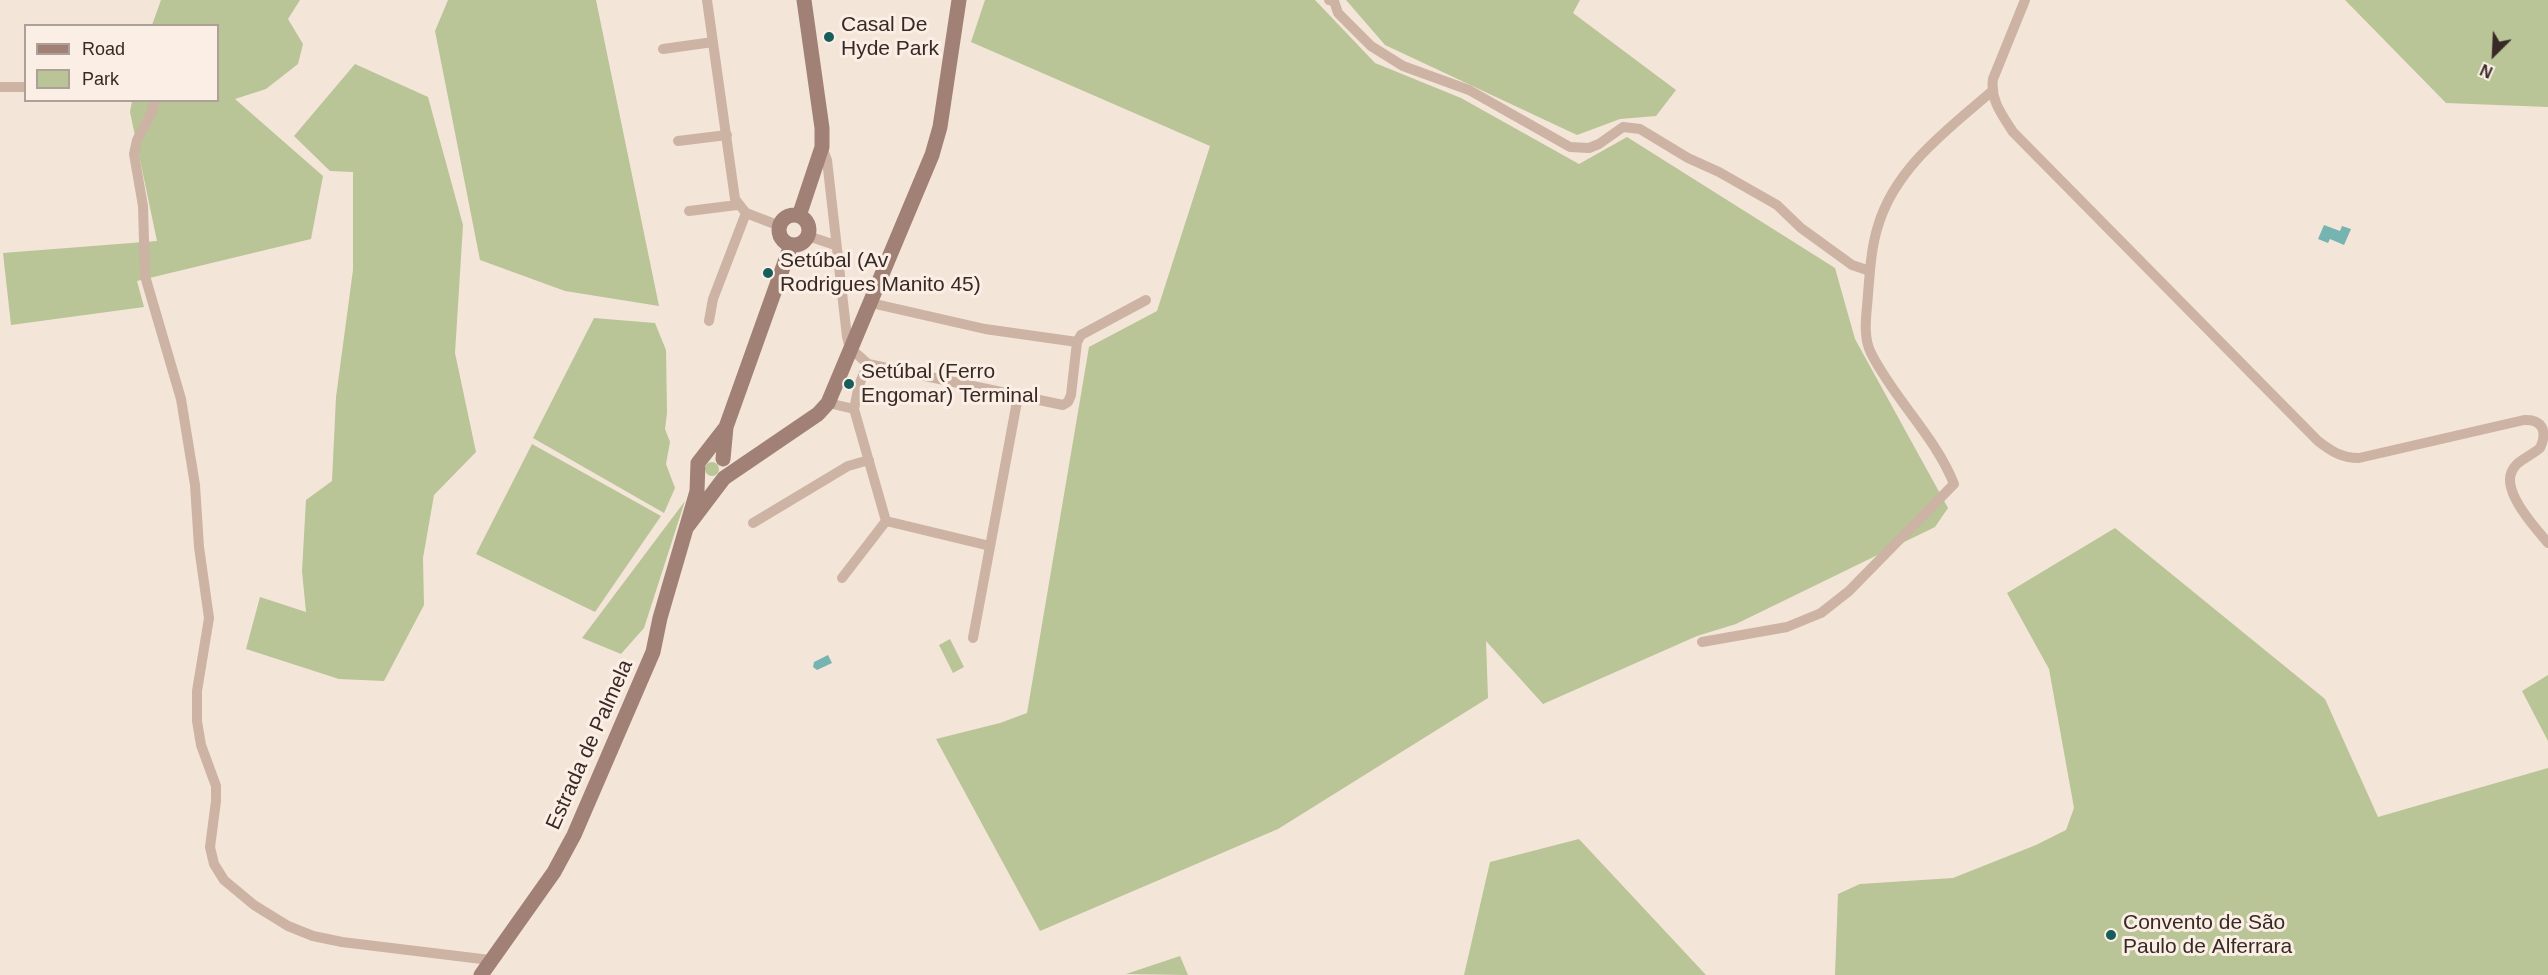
<!DOCTYPE html>
<meta charset="utf-8">
<style>
body{margin:0}
#map{position:relative;width:2548px;height:975px;overflow:hidden;background:#f4e5d9;font-family:Helvetica,sans-serif}
canvas{display:block}
.legend{position:absolute;left:24px;top:24px;width:195px;height:78px;box-sizing:border-box;background:#fbefe5;border:2px solid #ada099;margin:0;padding:8px 10px;list-style:none;font-size:18px;color:#372a26}
.legend li{display:flex;align-items:center;gap:12px;height:30px}
.legend b{width:30px;border:2px solid #ada099}
.north{position:absolute;left:2464px;top:24px;width:60px;height:60px;-webkit-text-stroke:4px #fbefe5;paint-order:stroke;rotate:204deg;font-size:16px;font-weight:700;line-height:24px;text-align:center;color:#372a26}
.north::after{content:'';display:block;margin:auto;width:21px;height:27px;background:#372a26;clip-path:polygon(50% 0,100% 100%,50% 72%,0 100%)}
</style>
<div id="map">
<canvas width="2548" height="975"></canvas>
<ul class="legend">
<li><b style="height:8px;background:#a18175"></b>Road</li>
<li><b style="height:16px;background:#b9c497"></b>Park</li>
</ul>
<div class="north">N</div>
</div>
<script>
const ctx = document.querySelector('canvas').getContext('2d');
ctx.lineJoin = 'round';
function paint(path, color) {
  ctx.fillStyle = color;
  ctx.fill(path, 'evenodd');
}
function strokePath(path, color, width, dash) {
  ctx.strokeStyle = color;
  ctx.lineWidth = width;
  ctx.lineCap = dash ? 'butt' : 'round';
  ctx.setLineDash(dash || []);
  ctx.stroke(path);
}
function write(font, color, halo, rows, align = 'center') {
  ctx.font = font + ' Helvetica,sans-serif';
  ctx.lineWidth = 6;
  ctx.setLineDash([]);
  ctx.textBaseline = 'middle';
  ctx.strokeStyle = halo;
  ctx.fillStyle = color;
  for (const [text, x, y, turn = 0] of rows) {
    ctx.save();
    ctx.translate(x, y);
    ctx.rotate((+turn || 0) * Math.PI / 180);
    ctx.textAlign = isNaN(turn) ? turn : align;
    if (halo) ctx.strokeText(text, 0, 0);
    ctx.fillText(text, 0, 0);
    ctx.restore();
  }
}
const green = new Path2D(`
 M161,0H300L288,19L303,44L298,64L266,89L235,99L323,176L311,239L137,281L144,307L11,325L3,253L157,241L130,112L132,101L218,100V26L152,25Z
 M448,0H596L659,306L565,291L480,260L435,31Z
 M985,0H1315L1375,63L1461,98L1579,164L1627,137L1835,268L1855,339L1948,508L1935,527L1736,624L1697,636L1543,704L1486,641L1488,698L1278,829L1040,931L936,739L1000,723L1027,713L1089,347L1157,311L1210,146L971,42Z
 M1346,0H1580L1573,13L1676,90L1656,116L1620,119L1577,135L1385,45Z
 M2345,0H2548V107L2446,103Z
 M355,64L428,97L463,225L455,353L476,452L434,495L423,558L424,605L384,681L339,679L246,649L260,597L306,612L302,571L306,500L332,481L336,397L353,270V172L330,171L294,136Z
 M594,318L655,323L666,350L667,413L665,429L670,442L666,464L675,488L664,513L533,438Z
 M532,444L661,516L595,612L476,554Z
 M705 469a7 7 0 1 1 14 0a7 7 0 1 1-14 0Z
 M685,501L644,628L621,654L582,638Z
 M2115,528L2325,699L2378,817L2548,768V975H1835L1838,894L1860,884L1953,878L2036,845L2066,830L2074,808L2049,669L2007,593Z
 M950,639L964,667L953,673L939,645Z
 M2548,675V741L2522,691Z
 M1579,839L1706,975H1464L1490,862Z
 M1180,956L1188,975L1126,974Z`);
const water = new Path2D(`
 M2324,225L2340,231L2342,226L2351,229L2344,245L2330,239L2328,243L2318,239Z
 M828,655L832,663L817,670L813,667L814,662Z`);
const street = new Path2D(`
 M707,0L735,199L746,213L780,226
 M1329,0L1334,1L1338,13L1371,46L1403,66L1469,90L1570,147L1589,148L1599,144L1623,127L1640,129L1688,158L1719,172L1777,205L1801,228L1852,265L1870,271
 M2025,0L1993,79C1990,100 2002,115 2013,132L2318,441C2331,451 2341,458 2359,458L2524,420C2542,419 2548,431 2540,448C2533,454 2524,458 2517,464C2513,468 2510,474 2510,480C2510,500 2536,529 2548,543
 M663,49L713,42
 M0,87H26
 M155,100L151,114L137,140L134,154L143,206L145,276L181,399L195,485L199,547L209,618L197,691V721L201,745L216,786V801L210,847L214,864L224,880L254,905L288,926L313,936L342,942L490,960
 M678,141L727,135
 M822,147L827,160L847,337L850,348L868,364L859,385L854,409L828,403
 M689,211L737,205
 M808,236L835,245
 M871,303L985,329L1077,342
 M709,321L713,299L746,213
 M868,364L1063,405L1068,402L1071,395L1077,342L1081,335L1146,300
 M886,521L990,546
 M753,523L848,466L869,460
 M842,578L886,521L854,409
 M973,638L1018,396
 M1702,642L1787,627L1821,613L1849,591L1954,484C1935,436 1894,399 1871,353C1862,335 1867,313 1868,294C1870,271 1871,248 1878,226C1895,168 1947,130 1991,92`);
const secondary = new Path2D(`
 M779 230a15 15 0 1 1 30 0a15 15 0 1 1-30 0Z
 M799,216L822,147V128L804,0
 M723,459L726,427L791,245
 M687,527L724,478L818,414L828,403L932,155L940,127L959,0
 M481,975L554,872L574,835L653,652L660,618L697,491L698,463L726,427`);
const markers = [
 [829,37,6,"#175d5b"],
 [768,273,6,"#175d5b"],
 [849,384,6,"#175d5b"],
 [2111,935,6,"#175d5b"]
];
const poiNames = [
 ["Casal De",841,25],
 ["Hyde Park",841,49],
 ["Setúbal (Av",780,261],
 ["Rodrigues Manito 45)",780,285],
 ["Setúbal (Ferro",861,372],
 ["Engomar) Terminal",861,396],
 ["Convento de São",2123,923],
 ["Paulo de Alferrara",2123,947]
];
const streetNames = [
 ["Estrada de Palmela",590,745,-66]
];
paint(green, '#b9c497');
paint(water, '#75b4b1');
strokePath(street, '#cdb3a3', 10);
strokePath(secondary, '#a18175', 15);
for (const [x, y, r, color] of markers) {
  const dot = new Path2D();
  dot.arc(x, y, r, 0, 2 * Math.PI);
  ctx.fillStyle = color;
  ctx.fill(dot);
  strokePath(dot, '#fbefe5', 2);
}
write('21px', '#372a26', '#fbefe5', poiNames, 'left');
write('21px', '#372a26', '#fbefe5', streetNames);
</script>
